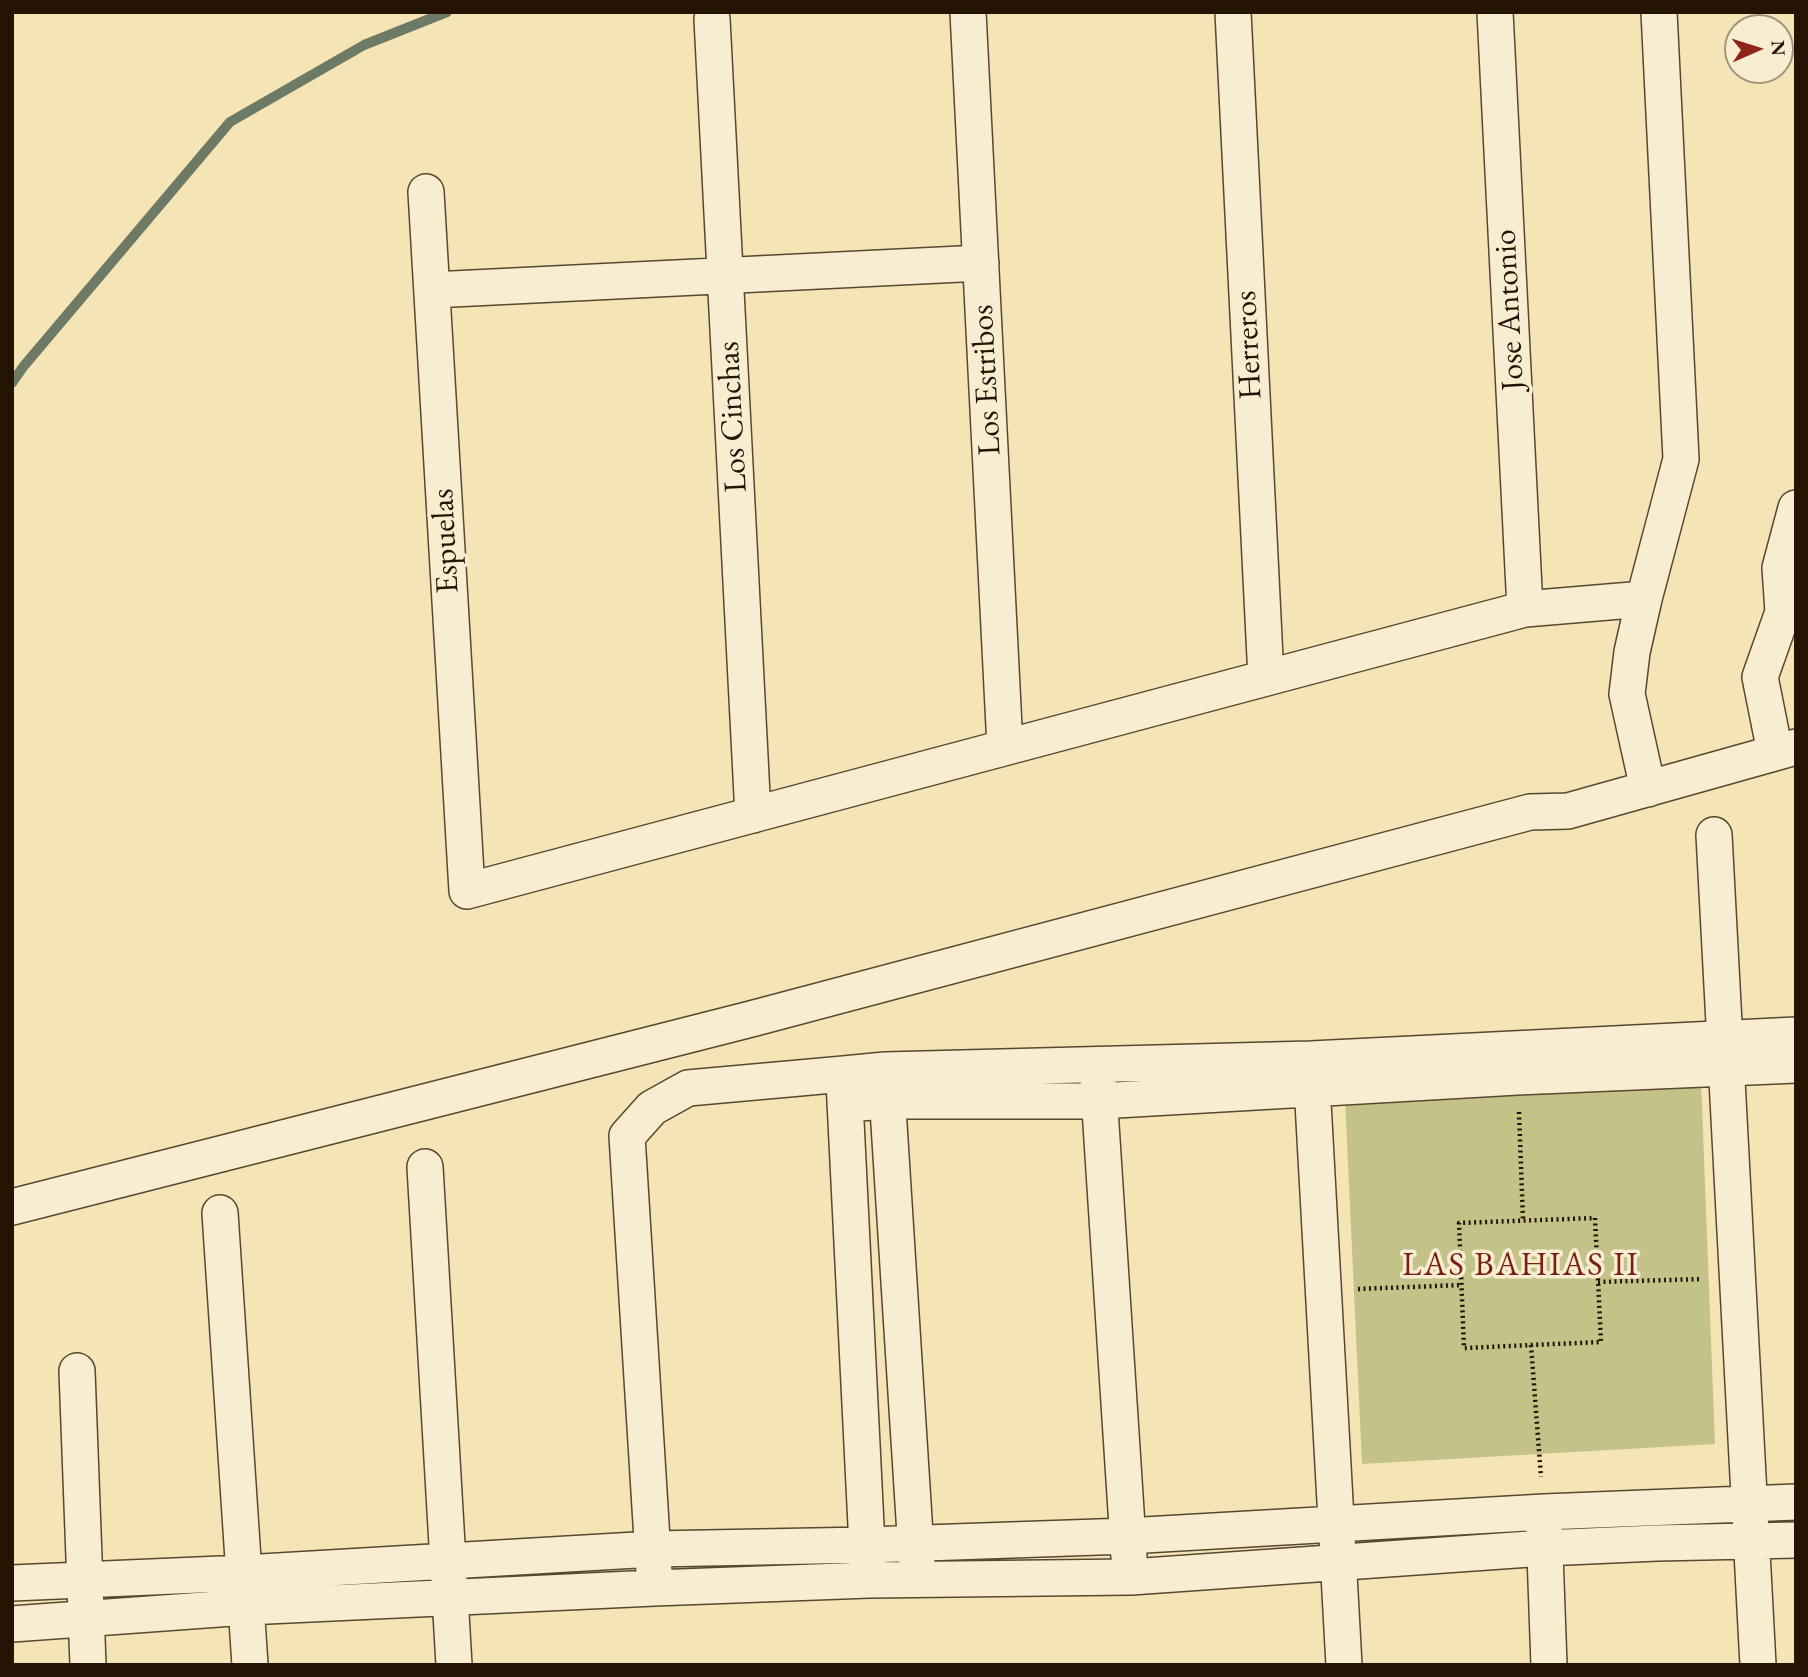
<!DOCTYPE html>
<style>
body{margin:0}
#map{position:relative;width:1808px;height:1677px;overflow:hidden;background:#f5e4b6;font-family:"EB Garamond",serif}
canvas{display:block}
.frame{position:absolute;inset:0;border:14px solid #251303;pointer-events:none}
.north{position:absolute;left:1724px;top:14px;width:70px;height:70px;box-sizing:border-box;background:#f8edd0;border:2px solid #a4967e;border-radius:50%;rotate:87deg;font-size:19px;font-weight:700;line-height:28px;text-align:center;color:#251303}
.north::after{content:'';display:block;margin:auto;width:24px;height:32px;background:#8f2418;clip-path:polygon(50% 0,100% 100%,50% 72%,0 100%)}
</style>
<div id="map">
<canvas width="1808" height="1677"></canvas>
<div class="frame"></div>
<div class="north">N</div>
</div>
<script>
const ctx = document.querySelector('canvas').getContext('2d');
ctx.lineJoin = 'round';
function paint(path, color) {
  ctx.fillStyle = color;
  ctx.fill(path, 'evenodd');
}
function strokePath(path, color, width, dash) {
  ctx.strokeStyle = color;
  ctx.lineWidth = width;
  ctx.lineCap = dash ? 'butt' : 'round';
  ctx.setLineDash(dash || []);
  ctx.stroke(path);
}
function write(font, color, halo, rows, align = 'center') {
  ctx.font = font + ' "EB Garamond",serif';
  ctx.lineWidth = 7;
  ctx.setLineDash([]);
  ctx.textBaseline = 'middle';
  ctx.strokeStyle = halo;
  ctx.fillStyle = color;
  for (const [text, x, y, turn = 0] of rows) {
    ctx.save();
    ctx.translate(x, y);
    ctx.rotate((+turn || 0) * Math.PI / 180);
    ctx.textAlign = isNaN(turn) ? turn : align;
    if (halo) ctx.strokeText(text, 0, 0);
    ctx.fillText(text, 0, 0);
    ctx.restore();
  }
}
const green = new Path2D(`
 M1701,1079L1715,1444L1362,1464L1345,1099Z`);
const stream = new Path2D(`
 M12,383L23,367L230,122L364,45L447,12`);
const path = new Path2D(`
 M1519,1112L1523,1220
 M1595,1218L1601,1342L1464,1348L1459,1223Z
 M1598,1282L1702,1279
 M1358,1289L1462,1285
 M1531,1345L1541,1477`);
const street = new Path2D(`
 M968,12L1005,747
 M1233,12L1266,678
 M1495,12L1525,609
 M712,19L753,815
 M426,192L467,891L1525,609L1644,599
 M432,290L981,263
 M1775,752L1760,677L1783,612L1780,568L1796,508
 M1648,789L1627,694L1632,652L1644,599L1681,459L1659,12
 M1714,835L1758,1665
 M1311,1066L1344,1665
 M886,1077L917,1566
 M1098,1078L1129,1557
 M844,1081L868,1566
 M845,1104L887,1101H1099L1517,1077L1796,1065
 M425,1167L454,1665
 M12,1207L751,1019L1530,812L1568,811L1796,747
 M220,1213L250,1665
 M77,1371L88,1665
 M1544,1526L1549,1665
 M654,1572L627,1136L652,1108L688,1088L844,1074L885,1070L1311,1059L1796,1035
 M12,1583L244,1573L653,1549L867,1545L1127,1536L1544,1512L1796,1502
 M12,1624L246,1607L654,1588L869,1580L1131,1577L1544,1548L1657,1543L1796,1540`);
const streetNames = [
 ["Jose Antonio",1510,310,-93],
 ["Herreros",1249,345,-93],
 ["Los Estribos",987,380,-93],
 ["Los Cinchas",733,417,-93],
 ["Espuelas",446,541,-93]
];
const neighbourhoodNames = [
 ["LAS BAHIAS II",1521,1266]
];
paint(green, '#c3c289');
strokePath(stream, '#6d7a66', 10);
strokePath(street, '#594730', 38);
strokePath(path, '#251303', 4.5, [2, 3.5]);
strokePath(street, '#f8edd0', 35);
write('32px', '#251303', '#f8edd0', streetNames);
ctx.letterSpacing = '2px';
write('33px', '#7a1f14', '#f8edd0', neighbourhoodNames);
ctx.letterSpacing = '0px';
</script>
